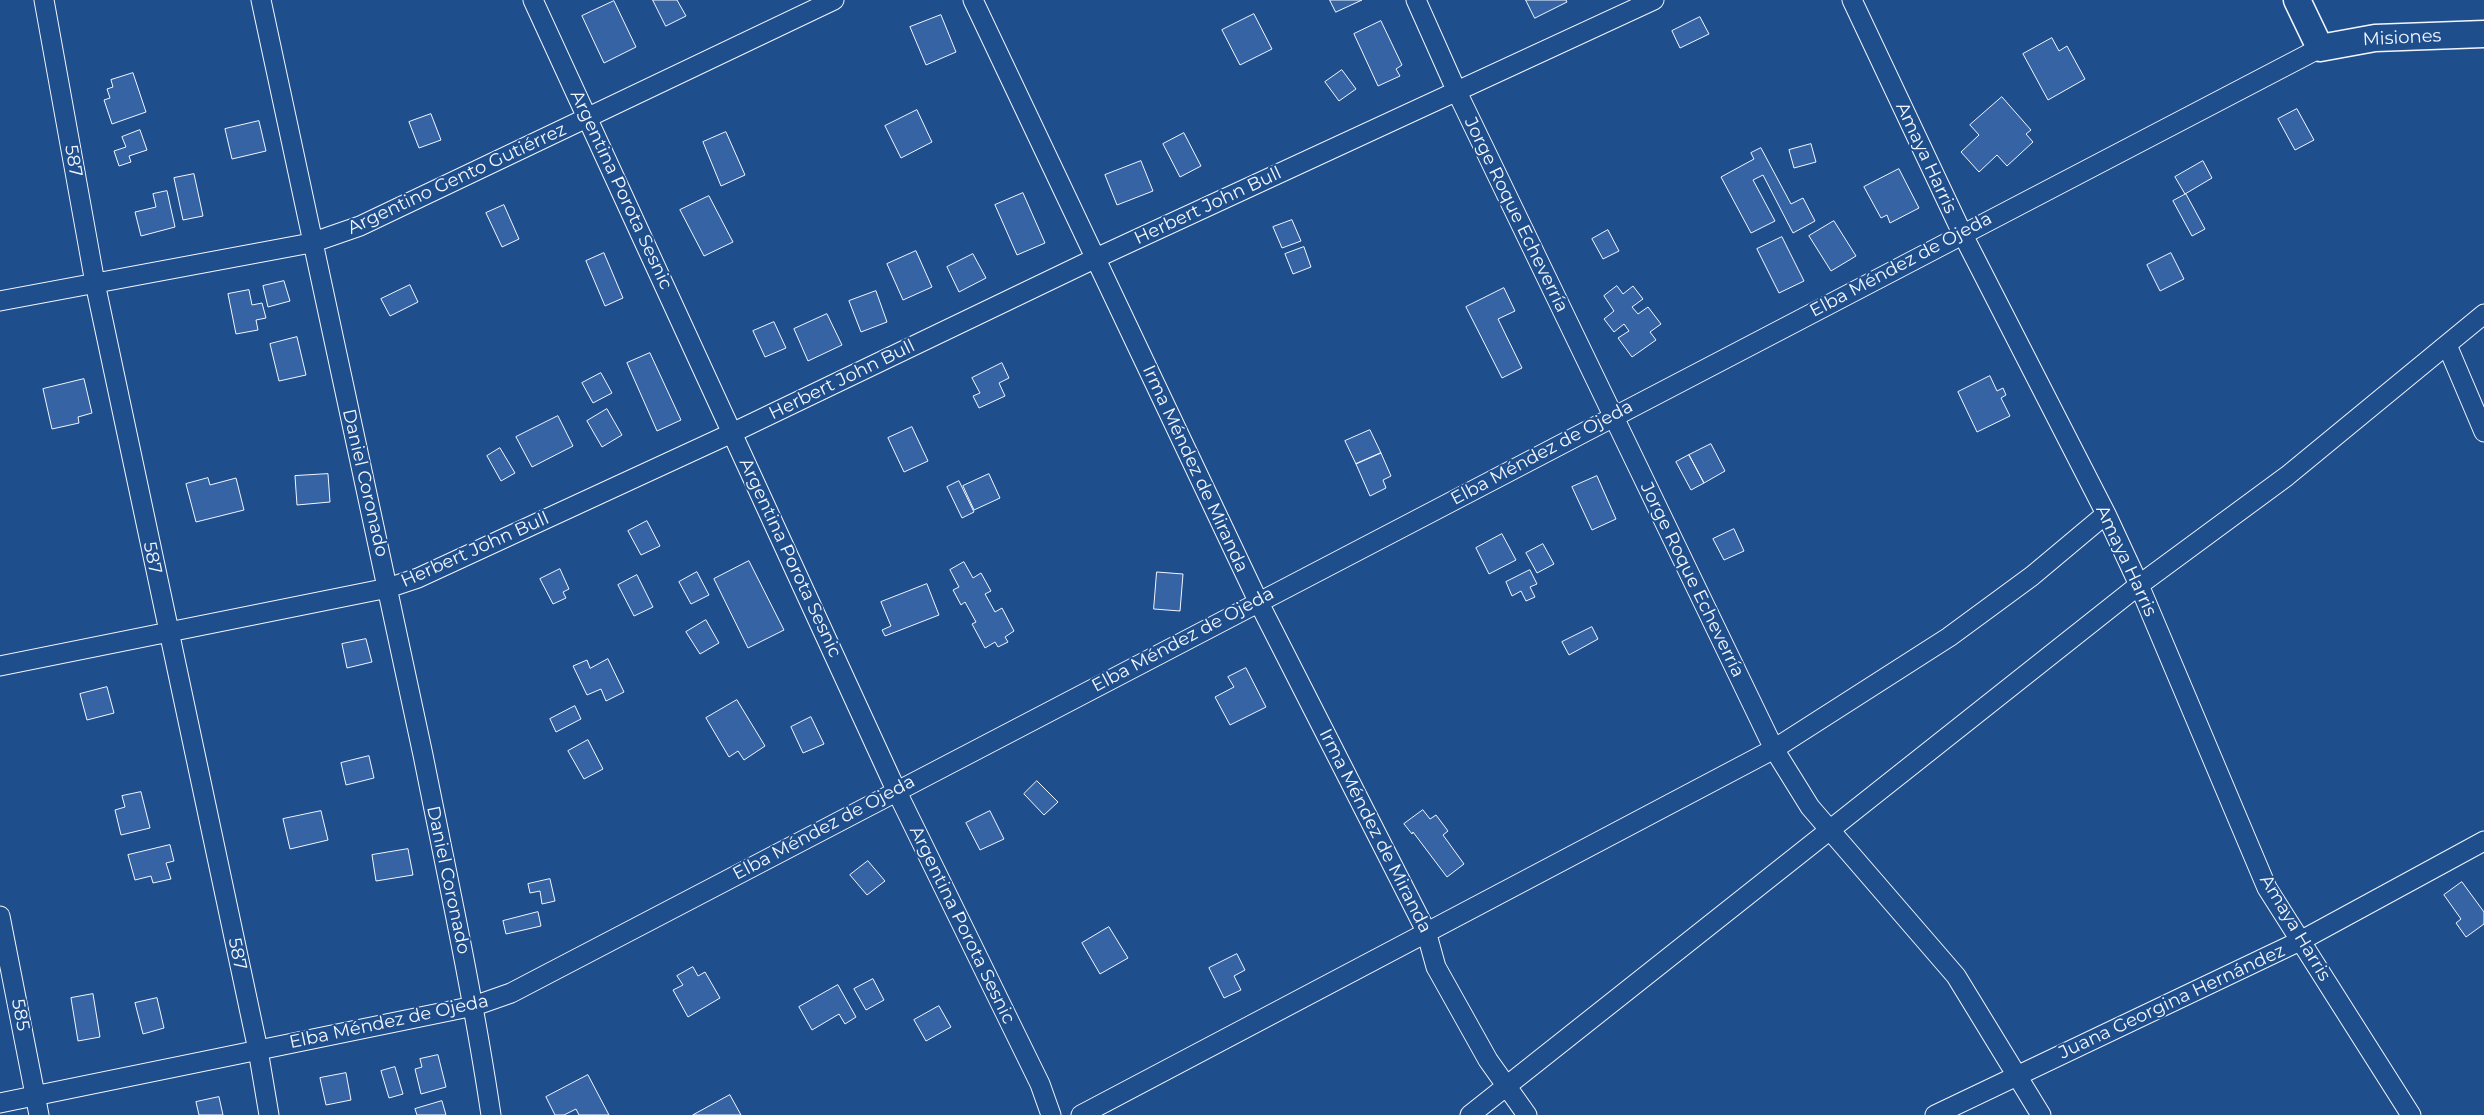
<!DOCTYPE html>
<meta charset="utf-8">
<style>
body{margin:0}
canvas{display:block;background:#1f4e8c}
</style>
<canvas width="2484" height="1115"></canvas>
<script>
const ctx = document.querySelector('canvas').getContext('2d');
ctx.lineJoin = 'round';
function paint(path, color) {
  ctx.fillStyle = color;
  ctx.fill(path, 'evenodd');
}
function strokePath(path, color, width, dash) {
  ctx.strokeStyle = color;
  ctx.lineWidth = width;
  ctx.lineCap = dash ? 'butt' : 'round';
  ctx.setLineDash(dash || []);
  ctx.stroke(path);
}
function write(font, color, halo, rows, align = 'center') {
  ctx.font = font + ' Montserrat,sans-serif';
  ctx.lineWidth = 4;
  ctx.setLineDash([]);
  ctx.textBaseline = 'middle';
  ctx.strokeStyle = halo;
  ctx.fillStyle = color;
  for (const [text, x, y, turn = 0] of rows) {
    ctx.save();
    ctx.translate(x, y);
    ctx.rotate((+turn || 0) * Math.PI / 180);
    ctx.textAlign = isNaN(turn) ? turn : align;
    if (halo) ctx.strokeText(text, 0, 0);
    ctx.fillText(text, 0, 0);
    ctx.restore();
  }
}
const building = new Path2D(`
 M653,0H677L686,16L666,26Z
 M1330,0H1362L1336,12Z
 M1526,0H1566L1567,2L1535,18Z
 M614,1L636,47L604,63L582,16Z
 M1254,14L1272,49L1240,65L1222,30Z
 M941,15L956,52L926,65L910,27Z
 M1700,17L1709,34L1680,48L1672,31Z
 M1381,21L1402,65L1396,69L1400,76L1378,86L1354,34Z
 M2052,38L2059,51L2067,46L2085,79L2048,100L2023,54Z
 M1342,70L1356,89L1339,101L1325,82Z
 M133,73L146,112L112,124L104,100L110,98L107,89L113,87L111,80Z
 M2002,97L2031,130L2026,134L2033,142L2007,166L1997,155L1979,172L1961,152L1979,135L1970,125Z
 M2297,109L2314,140L2295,150L2278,119Z
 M917,110L932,142L901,158L885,126Z
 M431,114L441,140L419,148L409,122Z
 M259,121L266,151L232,159L225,129Z
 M140,130L147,150L129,156L131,162L119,166L114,151L126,147L122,137Z
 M726,132L745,175L721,186L703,142Z
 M1184,133L1201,166L1180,177L1163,144Z
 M1811,144L1816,162L1794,168L1789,150Z
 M1761,148L1791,204L1803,198L1815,221L1793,233L1763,175L1753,180L1775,221L1751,233L1721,177L1754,159L1751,153Z
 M1141,161L1153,191L1117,205L1105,175Z
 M2203,161L2212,178L2185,194L2175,177Z
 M1899,169L1919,208L1890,223L1887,215L1881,218L1864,187Z
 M194,174L203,216L183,220L174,178Z
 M167,191L175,227L141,236L135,212L156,207L153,194Z
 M1023,193L1045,243L1017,255L995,205Z
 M2186,194L2205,229L2192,236L2173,201Z
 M709,196L733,242L704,256L680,210Z
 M504,205L519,239L502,247L486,213Z
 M1292,220L1301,241L1282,248L1273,227Z
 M1834,221L1856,256L1831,271L1809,236Z
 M1608,230L1619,251L1603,259L1592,239Z
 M1782,237L1804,281L1779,293L1757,249Z
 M1304,247L1311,267L1293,274L1285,254Z
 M916,251L932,287L903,300L887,264Z
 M604,253L623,298L605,306L586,261Z
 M2171,253L2184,279L2160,291L2147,265Z
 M973,254L986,278L959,292L947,267Z
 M284,281L290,301L268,307L263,286Z
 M410,285L418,302L390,316L381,299Z
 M1617,286L1623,294L1633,286L1643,299L1632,307L1638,314L1648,307L1661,324L1650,332L1656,340L1632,357L1618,338L1629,331L1624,324L1614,332L1604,319L1614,311L1604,296Z
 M1504,288L1515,311L1498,319L1522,368L1502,378L1466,307Z
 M249,290L252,305L262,303L266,318L256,320L258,330L236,334L228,294Z
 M876,291L887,322L861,332L849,301Z
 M827,314L842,345L808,361L794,329Z
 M774,322L786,348L765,357L753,331Z
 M297,337L306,375L279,381L270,344Z
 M650,353L681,420L657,431L627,363Z
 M1002,363L1009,378L999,383L1005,396L979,408L973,396L980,393L972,378Z
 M601,373L612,393L593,403L582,383Z
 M1990,376L1997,391L2003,388L2006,395L2001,398L2010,416L1977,432L1958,392Z
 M84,379L92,413L78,417L79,423L52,429L43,389Z
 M607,409L622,435L602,447L587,421Z
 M558,416L573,446L532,467L516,437Z
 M912,427L928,461L904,472L888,438Z
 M1370,430L1381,453L1356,464L1345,441Z
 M1711,444L1725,471L1704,483L1689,455Z
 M500,448L515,473L501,481L487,456Z
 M1381,453L1391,476L1383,480L1386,488L1370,496L1356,464Z
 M1689,455L1704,483L1691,490L1676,462Z
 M328,474L330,502L297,505L295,476Z
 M989,474L1000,498L974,510L963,486Z
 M1597,476L1616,519L1592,530L1572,487Z
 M208,478L210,485L236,478L244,510L196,522L186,484Z
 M959,481L974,512L962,518L947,487Z
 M647,521L660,546L641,555L628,531Z
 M1734,529L1744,551L1724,560L1713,539Z
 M1502,534L1516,560L1489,574L1476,548Z
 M1543,544L1554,564L1537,573L1526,553Z
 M749,561L784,630L748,648L714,579Z
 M964,562L973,578L981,573L991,591L985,594L995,612L1002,608L1014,631L1005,637L1008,642L998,647L995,642L985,648L972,624L976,622L965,602L961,605L953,590L959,587L950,570Z
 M560,569L569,589L563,592L566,598L553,604L540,579Z
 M1530,570L1537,584L1530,587L1535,597L1526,601L1521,591L1512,596L1506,582Z
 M697,572L709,595L691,604L679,582Z
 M1157,572L1183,574L1180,611L1154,609Z
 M637,575L653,607L634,616L618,585Z
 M927,584L939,615L885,636L882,630L891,626L881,602Z
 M706,620L719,643L700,654L686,632Z
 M1592,627L1598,639L1569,655L1562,642Z
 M366,639L372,662L347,668L342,644Z
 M608,659L624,692L606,701L601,689L587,695L573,666L587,660L590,668Z
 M1246,668L1266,707L1230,725L1215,697L1234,687L1228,677Z
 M107,687L114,713L87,720L80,694Z
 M737,700L765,746L744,760L738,751L729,757L706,718Z
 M575,706L581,719L556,732L550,719Z
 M811,717L824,744L803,753L791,727Z
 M588,740L603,769L584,779L568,751Z
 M369,756L374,778L346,785L341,763Z
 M1037,781L1058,802L1044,815L1024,794Z
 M141,792L150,828L121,835L115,810L125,807L122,796Z
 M1423,810L1430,819L1436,815L1448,831L1443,835L1464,864L1447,877L1413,832L1412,834L1404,824Z
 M321,811L328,840L290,849L283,819Z
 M990,811L1004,839L980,850L966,823Z
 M170,845L174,861L166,863L171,879L153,883L151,876L135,880L128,855Z
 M408,849L413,875L376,881L372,855Z
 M868,861L885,881L867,895L850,875Z
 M550,879L555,901L542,904L540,891L530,893L528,884Z
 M2462,882L2484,912V924L2466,937L2456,923L2461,919L2444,895Z
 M538,912L541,926L506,934L503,921Z
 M1109,927L1128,958L1100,974L1082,943Z
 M1237,954L1245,970L1234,976L1241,990L1224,998L1209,968Z
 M693,967L698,976L705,972L720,998L688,1017L673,990L683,985L677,976Z
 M873,979L884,1000L866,1010L854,989Z
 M838,985L856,1017L845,1024L839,1014L812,1030L799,1007Z
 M93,994L100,1037L78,1041L71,998Z
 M157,998L164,1028L143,1034L135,1003Z
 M939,1006L951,1027L926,1041L914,1020Z
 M438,1055L446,1087L421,1094L415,1069L422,1067L420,1059Z
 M395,1067L403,1094L389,1098L381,1071Z
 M346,1073L351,1100L326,1105L320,1078Z
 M588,1075L609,1115H579L576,1109L564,1115H555L546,1097Z
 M730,1095L741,1115H693Z
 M219,1097L223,1115H199L196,1102Z
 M442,1101L446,1115H417L415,1109Z`);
const street = new Path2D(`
 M44,0L95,283L258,1050L269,1115
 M261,0C313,252 371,503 423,755C447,875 473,994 491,1115
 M533,0L896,790L1040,1084L1051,1115
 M973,0L1258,601L1426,931L1436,967L1488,1060L1527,1115
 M1416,0L1457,92L1774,749L1810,807L1956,976L2041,1115
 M1852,0L1962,233L2106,514L2139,585L2267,888L2411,1115
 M0,301L311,243L360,226L834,0
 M2447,345L2484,432
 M0,666L388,588L418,578L732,433L1094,259L1654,0
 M0,916L39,1115
 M0,1103L474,1006L511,993L2320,48
 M1081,1115L1774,749L1949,637L2032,576L2106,514
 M1470,1115L2139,585L2287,476L2484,314
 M1935,1115L2302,940L2484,841`);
const secondary = new Path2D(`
 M2297,0L2320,48L2375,38L2484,34`);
const streetNames = [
 ["Misiones",2402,38,-3],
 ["Amaya Harris",1926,158,65],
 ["587",73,161,80],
 ["Argentino Gento Gutiérrez",457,179,-25],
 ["Argentina Porota Sesnic",621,190,65],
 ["Herbert John Bull",1208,206,-25],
 ["Jorge Roque Echeverría",1516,215,64],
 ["Elba Méndez de Ojeda",1901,265,-28],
 ["Herbert John Bull",842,380,-26],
 ["Elba Méndez de Ojeda",1542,453,-28],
 ["Irma Méndez de Miranda",1195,469,65],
 ["Daniel Coronado",365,483,77],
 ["Herbert John Bull",475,550,-24],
 ["587",152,558,78],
 ["Argentina Porota Sesnic",790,558,65],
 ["Amaya Harris",2126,561,65],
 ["Jorge Roque Echeverría",1692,580,64],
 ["Elba Méndez de Ojeda",1183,640,-28],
 ["Elba Méndez de Ojeda",824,828,-28],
 ["Irma Méndez de Miranda",1375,831,63],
 ["Daniel Coronado",448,880,78],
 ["Argentina Porota Sesnic",962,925,64],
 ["Amaya Harris",2295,928,59],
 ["587",237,954,78],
 ["Juana Georgina Hernández",2172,1002,-25],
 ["585",20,1015,79],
 ["Elba Méndez de Ojeda",389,1022,-12]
];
paint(building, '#3563a3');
strokePath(building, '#f2f6ff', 1);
strokePath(street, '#f2f6ff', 21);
strokePath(secondary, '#f2f6ff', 29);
strokePath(street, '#1f4e8c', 19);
strokePath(secondary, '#1f4e8c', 26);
write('18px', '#f2f6ff', '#1f4e8c', streetNames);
</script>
